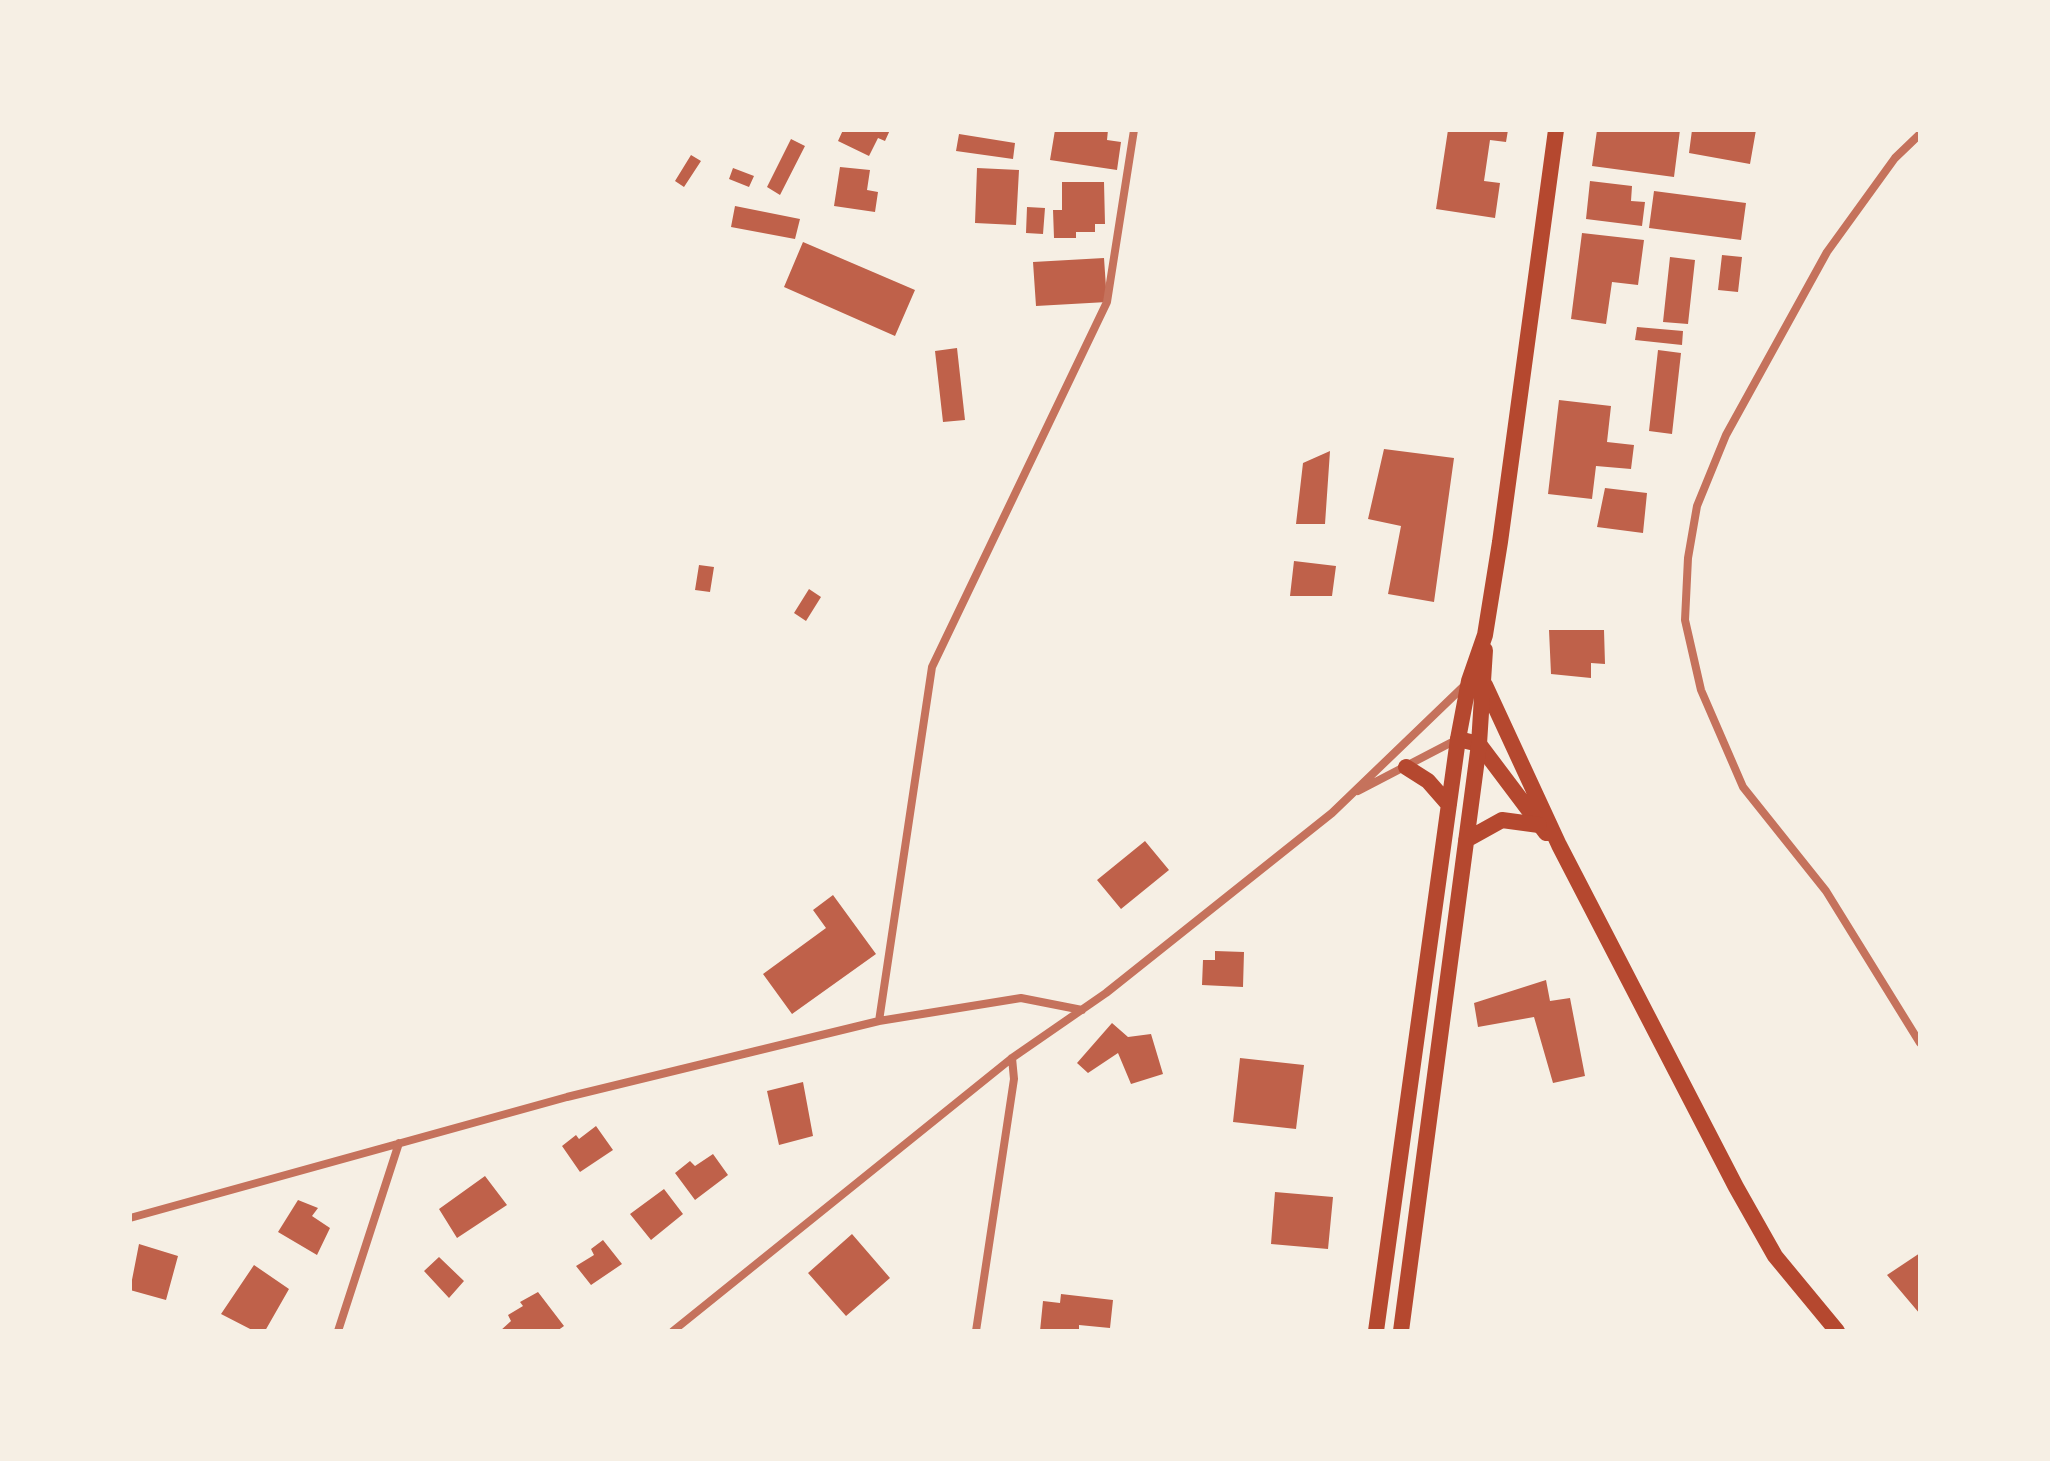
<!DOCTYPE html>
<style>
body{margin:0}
#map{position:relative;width:2050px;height:1461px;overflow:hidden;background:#f6efe4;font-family:"Alegreya Sans",sans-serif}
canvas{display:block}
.frame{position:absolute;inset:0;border:132px solid #f6efe4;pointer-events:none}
</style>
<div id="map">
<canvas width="2050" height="1461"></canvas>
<div class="frame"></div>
</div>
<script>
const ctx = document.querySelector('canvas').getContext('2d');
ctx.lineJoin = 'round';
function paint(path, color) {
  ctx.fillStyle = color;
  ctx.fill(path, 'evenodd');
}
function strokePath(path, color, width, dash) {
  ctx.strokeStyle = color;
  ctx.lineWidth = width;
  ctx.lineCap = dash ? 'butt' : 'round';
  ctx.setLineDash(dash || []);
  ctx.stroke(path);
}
const building = new Path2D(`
 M843,130H890L885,141L878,138L869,156L838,141Z
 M1055,130H1108L1107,140L1121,142L1117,170L1050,160Z
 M1448,130H1508L1506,142L1490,140L1484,181L1500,183L1495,218L1436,209Z
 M1597,130H1680L1674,177L1592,166Z
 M1692,130H1756L1750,164L1689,153Z
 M959,134L1015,143L1013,159L956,151Z
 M791,139L805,146L780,195L767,187Z
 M691,155L701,161L684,187L675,181Z
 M840,167L870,170L867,190L878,192L875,212L834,206Z
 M733,168L754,176L749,187L729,179Z
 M977,168L1019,170L1016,225L975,223Z
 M1590,181L1632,186L1631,201L1645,202L1642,226L1586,219Z
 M1062,182H1104L1105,224H1095V232H1076V238H1054L1053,210H1062Z
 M1654,191L1746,203L1741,240L1649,228Z
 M735,206L800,219L795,239L731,227Z
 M1027,207L1045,208L1043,234L1026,233Z
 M1582,233L1644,240L1638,285L1612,282L1606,324L1571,319Z
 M803,242L915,290L895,336L784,287Z
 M1722,255L1742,257L1738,292L1718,290Z
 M1670,257L1695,260L1688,324L1663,322Z
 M1104,258L1107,302L1036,306L1033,262Z
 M1637,327L1683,331L1682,345L1635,340Z
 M957,348L965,420L943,422L935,351Z
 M1658,350L1681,353L1672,434L1649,431Z
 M1559,400L1611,406L1607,442L1634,445L1631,469L1596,466L1592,499L1548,494Z
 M1384,449L1454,458L1434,602L1388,594L1401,526L1368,519Z
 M1330,451L1325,524H1296L1303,463Z
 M1605,488L1647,493L1643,533L1597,527Z
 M1294,561L1336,566L1332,596H1290Z
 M699,565L714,567L710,592L695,590Z
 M809,589L821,597L806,621L794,613Z
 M1549,630H1604L1605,664L1591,663V678L1551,674Z
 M1145,841L1169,870L1121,909L1097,880Z
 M833,895L876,954L792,1014L763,974L826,928L813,910Z
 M1215,951L1244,952L1243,987L1202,985L1203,960H1215Z
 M1546,980L1550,1001L1570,998L1585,1076L1553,1083L1534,1017L1478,1027L1474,1003Z
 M1112,1023L1128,1037L1151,1034L1163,1074L1131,1084L1118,1053L1088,1073L1077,1063Z
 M1240,1058L1304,1065L1296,1129L1233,1122Z
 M803,1082L813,1136L779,1145L767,1091Z
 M596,1126L613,1150L580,1172L562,1146L576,1135L579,1139Z
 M713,1154L728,1175L695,1200L675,1173L690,1161L695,1166Z
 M485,1176L507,1205L457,1238L439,1209Z
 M664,1189L683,1214L651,1240L630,1214Z
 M1275,1192L1333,1197L1328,1249L1271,1244Z
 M298,1200L318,1208L312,1216L330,1228L317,1255L278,1232Z
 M852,1234L890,1278L846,1316L808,1273Z
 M603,1240L622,1264L591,1285L576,1266L594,1255L591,1249Z
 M139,1244L178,1256L166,1300L130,1290Z
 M1920,1253V1314L1887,1275Z
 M439,1257L464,1281L449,1298L424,1271Z
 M254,1265L289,1289L265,1331H254L221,1314Z
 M538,1292L564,1326L557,1331H500L511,1321L508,1315L523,1306L520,1302Z
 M1061,1294L1113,1300L1110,1328L1079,1325V1331H1040L1043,1301L1060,1303Z`);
const minor = new Path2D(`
 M1920,134L1895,158L1827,252L1726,435L1697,506L1688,558L1685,620L1701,690L1743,787L1826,891L1920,1043
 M1358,791L1456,740
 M879,1021L932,667L1107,302L1134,130
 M130,1218L567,1097L879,1021L1021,998L1082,1010
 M338,1331L399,1143
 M673,1331L1012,1058L1106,993L1332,813L1465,685
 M976,1331L1014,1079L1012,1058`);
const primary = new Path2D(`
 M1477,683L1485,685L1559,845L1736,1187L1775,1256L1837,1331
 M1458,739L1479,744L1546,833`);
const trunk = new Path2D(`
 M1406,767L1428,781L1449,805
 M1466,840L1502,820L1539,825
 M1376,1331L1458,739L1469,681L1485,635L1500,542L1556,130
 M1401,1331L1479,744L1485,650`);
paint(building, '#bf614a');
strokePath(minor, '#c5725c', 8);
strokePath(primary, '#b5482f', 16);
strokePath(trunk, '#b5482f', 16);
</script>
